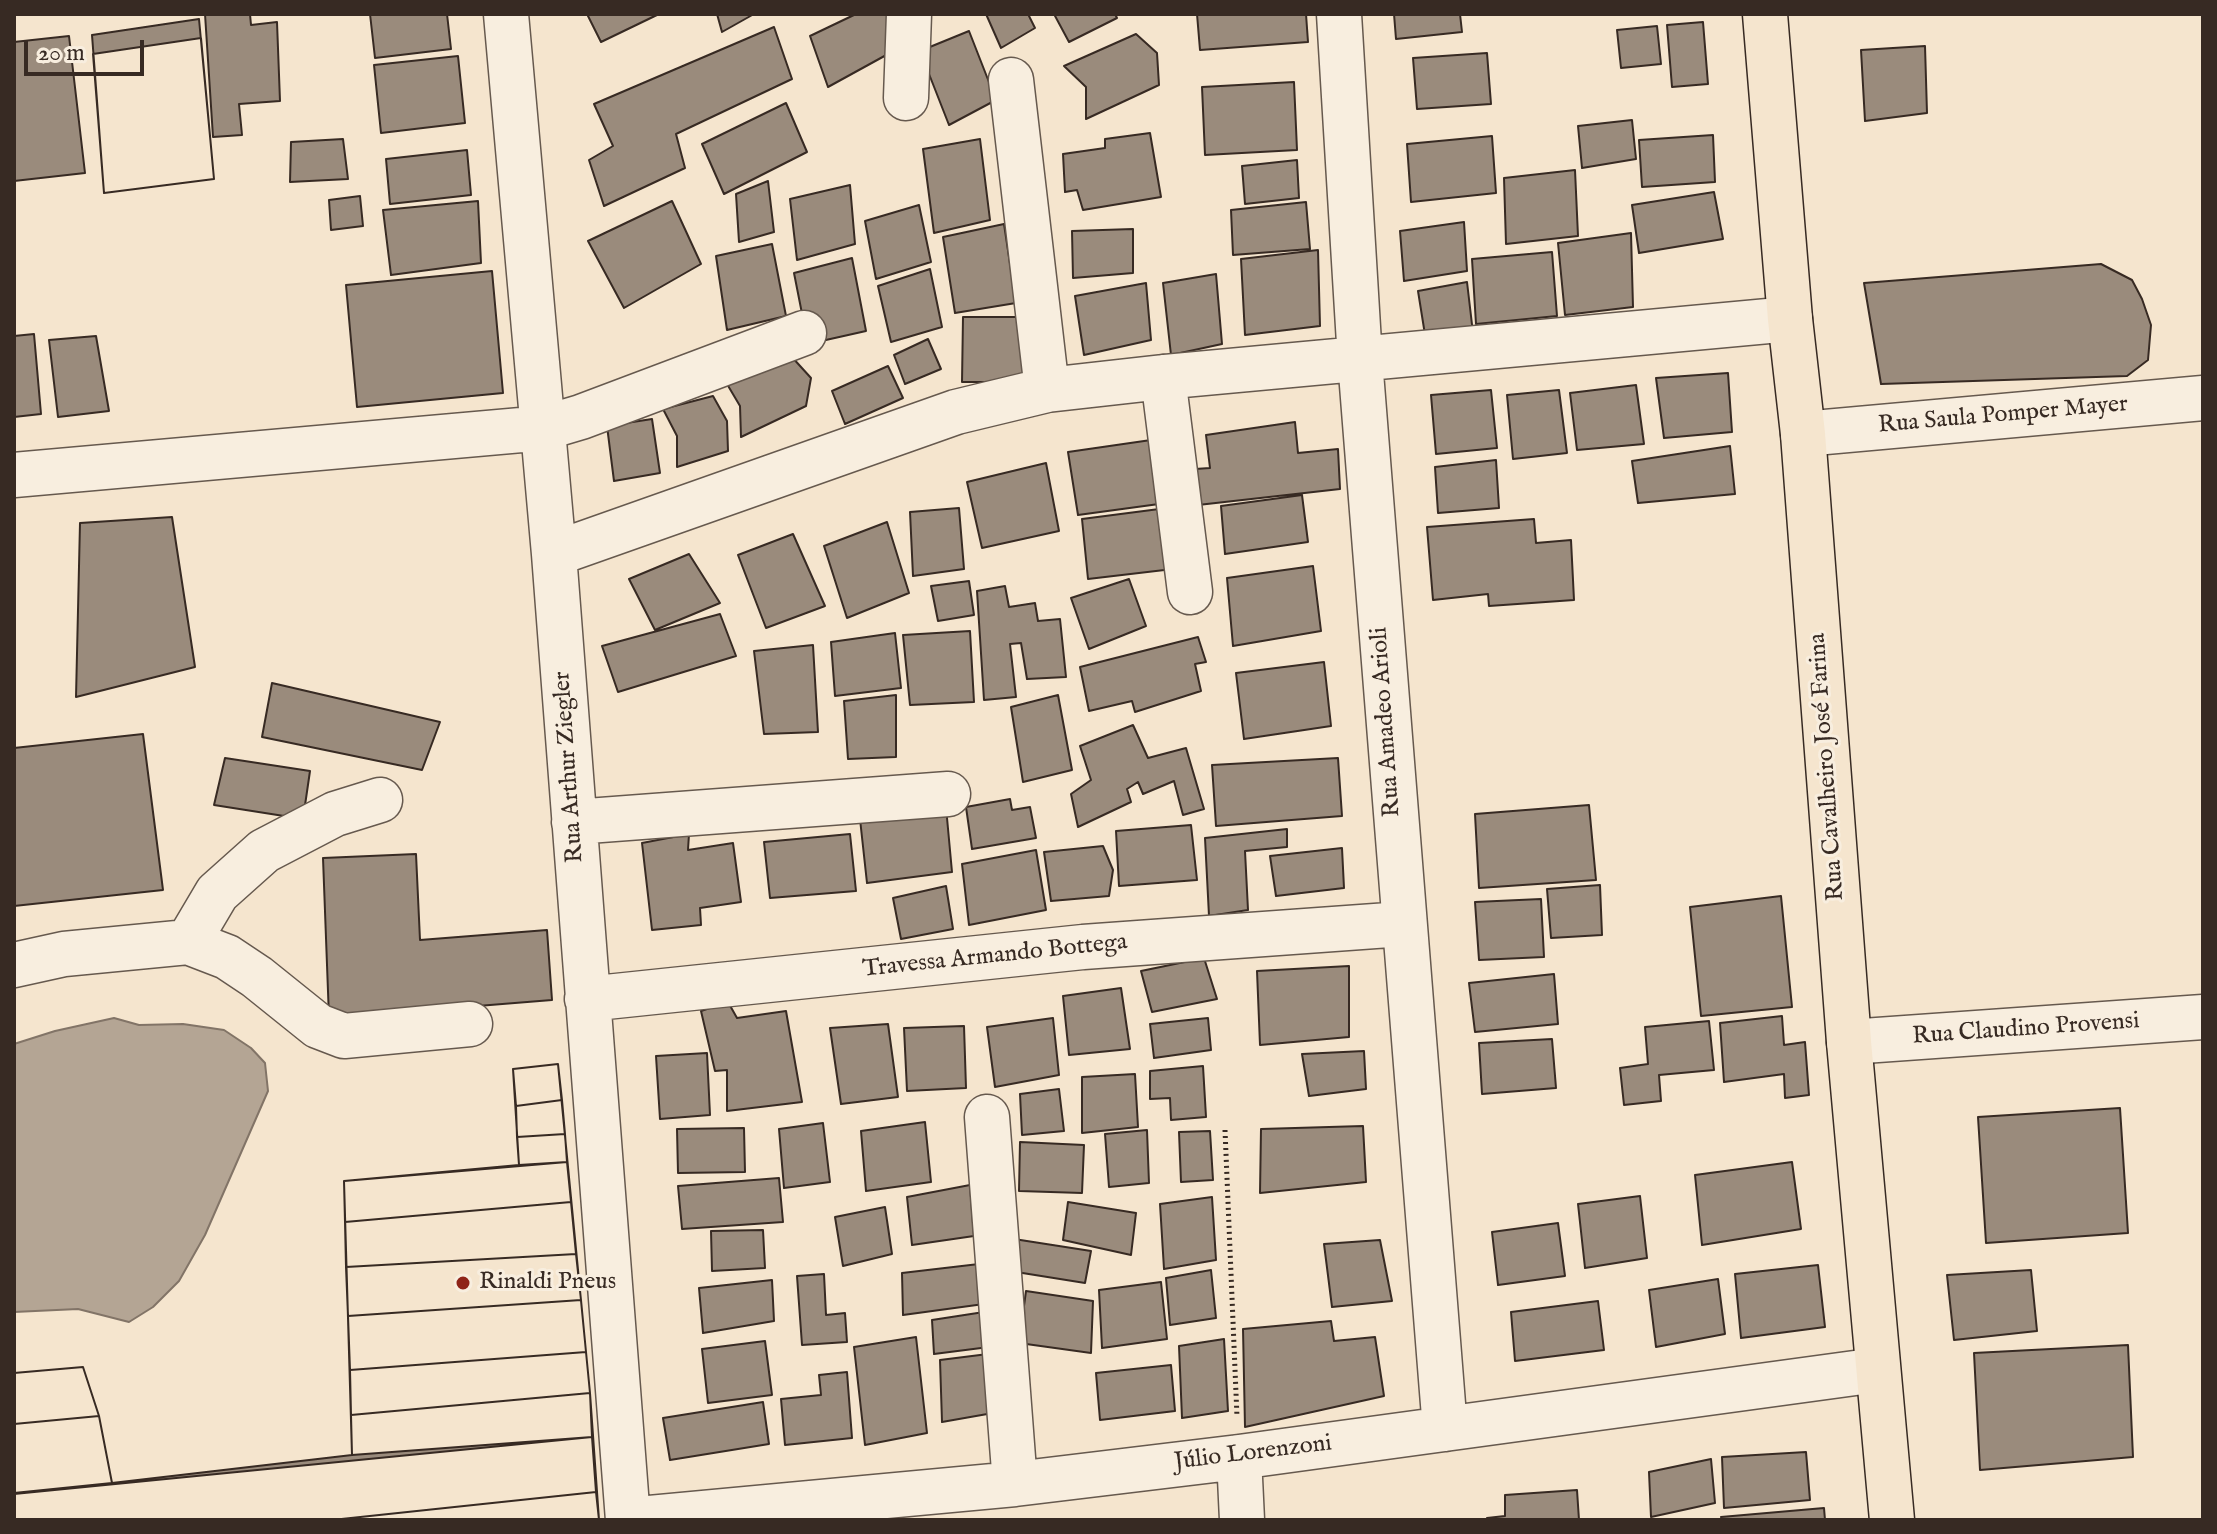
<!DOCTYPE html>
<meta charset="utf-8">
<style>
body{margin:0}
#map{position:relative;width:2217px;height:1534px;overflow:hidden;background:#f5e5ce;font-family:"IM FELL English",serif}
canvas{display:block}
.frame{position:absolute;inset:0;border:16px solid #372a23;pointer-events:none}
.scale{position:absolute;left:24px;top:40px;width:120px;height:36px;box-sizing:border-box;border:4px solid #372a23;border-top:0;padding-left:10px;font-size:24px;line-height:28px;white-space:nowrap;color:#372a23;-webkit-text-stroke:6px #f8eedf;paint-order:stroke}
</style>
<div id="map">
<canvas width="2217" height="1534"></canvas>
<div class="frame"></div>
<div class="scale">20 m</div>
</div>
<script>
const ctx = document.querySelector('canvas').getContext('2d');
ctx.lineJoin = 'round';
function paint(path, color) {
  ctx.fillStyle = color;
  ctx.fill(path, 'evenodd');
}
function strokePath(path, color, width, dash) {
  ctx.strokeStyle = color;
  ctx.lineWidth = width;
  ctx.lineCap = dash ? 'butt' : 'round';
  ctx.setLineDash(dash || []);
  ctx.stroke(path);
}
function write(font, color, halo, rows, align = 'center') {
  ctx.font = font + ' "IM FELL English",serif';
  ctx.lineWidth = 6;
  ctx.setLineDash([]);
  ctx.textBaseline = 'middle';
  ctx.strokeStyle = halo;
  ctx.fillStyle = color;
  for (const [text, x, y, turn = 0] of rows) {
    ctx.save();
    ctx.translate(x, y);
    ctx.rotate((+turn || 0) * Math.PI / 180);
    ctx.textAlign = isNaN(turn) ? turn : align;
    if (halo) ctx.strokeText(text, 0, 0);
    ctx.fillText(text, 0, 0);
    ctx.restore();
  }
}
const water = new Path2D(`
 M114,1018L139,1025L183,1024L224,1030L251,1048L265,1063L268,1091L205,1235L179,1281L153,1307L129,1322L78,1309L14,1312V1044L55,1031Z`);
const building = new Path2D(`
 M205,14H250L251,25L277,22L280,101L239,104L242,135L213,137Z
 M370,14H447L451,49L375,58Z
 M587,14H659L601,42Z
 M717,14H754L722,32Z
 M856,14H890L899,48L828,87L810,36Z
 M986,14H1028L1035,28L1001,48Z
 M1054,14H1115L1117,18L1069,42Z
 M1197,14H1306L1308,42L1200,50Z
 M1394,14H1460L1462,32L1396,39Z
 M199,19L214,179L104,193L92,35Z
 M1703,22L1708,84L1672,87L1667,25Z
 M1657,26L1661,64L1621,68L1617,30Z
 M774,27L792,79L676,134L685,168L604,206L589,160L613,146L594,104Z
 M969,31L996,100L949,125L920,51Z
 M1136,34L1157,53L1159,85L1086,119V87L1064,66Z
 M69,36L85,173L14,181V42Z
 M201,38L214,179L104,193L93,54Z
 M1925,46L1927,113L1865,121L1861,50Z
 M1487,53L1491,104L1417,109L1413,58Z
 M458,56L465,123L381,133L374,65Z
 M1294,82L1297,150L1205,155L1202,87Z
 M786,103L807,152L724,194L702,144Z
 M1632,120L1636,159L1582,168L1578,126Z
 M1150,133L1161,197L1083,210L1077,190L1065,192L1063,154L1105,148V139Z
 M1713,135L1715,182L1642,187L1639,140Z
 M1492,136L1496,193L1411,202L1407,144Z
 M343,139L348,179L290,182L291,142Z
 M980,139L990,220L934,233L923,149Z
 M467,150L471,195L390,204L386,159Z
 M1297,160L1299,198L1245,204L1242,166Z
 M1575,170L1578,236L1506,244L1504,178Z
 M768,181L774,232L739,242L736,194Z
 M850,185L855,244L797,260L790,199Z
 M1714,192L1723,239L1639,253L1632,205Z
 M360,196L363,226L331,230L329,200Z
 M478,201L481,263L391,275L383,210Z
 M672,201L701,264L624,308L588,241Z
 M1306,202L1310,249L1233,255L1231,210Z
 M919,205L931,262L876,279L865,221Z
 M1464,222L1467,271L1404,281L1400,231Z
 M1004,224L1016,303L955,313L943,237Z
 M1133,229V273L1073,278L1072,231Z
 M1631,233L1633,307L1565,315L1558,243Z
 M772,244L786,316L727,330L716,256Z
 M1318,250L1320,326L1245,335L1241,259Z
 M1552,252L1557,316L1476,324L1472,259Z
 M852,258L866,331L808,344L794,273Z
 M2101,264L2132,280L2142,299L2151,325L2148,360L2127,376L1881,384L1864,283Z
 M930,269L942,327L891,342L878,286Z
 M492,271L503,393L357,407L346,285Z
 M1216,274L1222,344L1171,355L1163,283Z
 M1467,282L1473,333L1426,341L1418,291Z
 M1146,283L1151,340L1084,355L1075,296Z
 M963,317H1024L1028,382H962Z
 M34,334L41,414L14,417V336Z
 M96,336L109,411L58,417L49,340Z
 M928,339L941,369L905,384L894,355Z
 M791,356L811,378L806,406L741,437L740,406L727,384Z
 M888,366L903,398L845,424L832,391Z
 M1728,373L1732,432L1664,438L1656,378Z
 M1636,385L1644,444L1577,450L1570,393Z
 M1491,390L1497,448L1436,454L1431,395Z
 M1559,390L1567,453L1513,459L1507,395Z
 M713,396L727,421L728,451L677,467V436L663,409Z
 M652,419L660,473L614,481L607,426Z
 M1295,422L1298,453L1338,449L1340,489L1198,505L1195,469L1210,468L1206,435Z
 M1151,440L1159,504L1078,515L1068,452Z
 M1730,446L1735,494L1638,503L1632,461Z
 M1496,460L1499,508L1438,513L1435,467Z
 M1046,463L1059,531L982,548L967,482Z
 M1302,495L1308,542L1225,554L1221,506Z
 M959,508L964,569L913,576L910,512Z
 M1167,508L1173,569L1088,579L1082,519Z
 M172,517L195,667L76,697L80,523Z
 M1534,519L1536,543L1571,540L1574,600L1489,606L1488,594L1433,600L1427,527Z
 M887,522L909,593L847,618L824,546Z
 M793,534L825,606L766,628L738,555Z
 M689,554L720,603L655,630L629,579Z
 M1313,566L1321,631L1233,646L1227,578Z
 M1129,579L1146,626L1089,649L1071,598Z
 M969,581L974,615L938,621L931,586Z
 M1005,586L1009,607L1035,603L1038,621L1060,619L1066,677L1027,679L1021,643L1010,644L1016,697L984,700L977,591Z
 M720,614L736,656L618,692L602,646Z
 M970,631L974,702L910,705L903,635Z
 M895,633L901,688L835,696L831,642Z
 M1198,637L1206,662L1195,664L1201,691L1135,712L1132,701L1089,711L1080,667Z
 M813,645L818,732L764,734L754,651Z
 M1324,662L1331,726L1244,739L1236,673Z
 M272,683L440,722L422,770L262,737Z
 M896,695V757L848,759L844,701Z
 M1058,695L1072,770L1023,782L1011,707Z
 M1133,725L1148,758L1186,748L1204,809L1183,815L1174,781L1143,794L1138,782L1127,789L1131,802L1078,827L1071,794L1091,780L1080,746Z
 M143,734L163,890L14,906V748Z
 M225,758L310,771L303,819L214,805Z
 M1338,758L1342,816L1216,826L1212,765Z
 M1010,799L1012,810L1030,807L1036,838L972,849L966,807Z
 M1589,805L1596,880L1479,888L1475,814Z
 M946,807L952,872L867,883L860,819Z
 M1191,825L1197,880L1119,886L1116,831Z
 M1287,829V847L1245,851L1248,910L1209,916L1205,838Z
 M689,834L688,850L733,843L741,902L700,908L701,925L652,930L642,843Z
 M850,834L856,891L770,898L764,842Z
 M1103,846L1113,870L1109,896L1051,901L1044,852Z
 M1342,848L1344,888L1276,896L1270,856Z
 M1036,850L1046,910L969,925L962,864Z
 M416,854L420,940L547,930L552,1000L329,1018L323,858Z
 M1600,885L1602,935L1551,938L1547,889Z
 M946,886L953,929L901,939L893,898Z
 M1781,896L1792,1007L1701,1016L1690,907Z
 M1541,899L1544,957L1479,960L1475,902Z
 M1204,958L1217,999L1152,1012L1141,971Z
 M1349,966V1037L1260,1045L1257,971Z
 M1554,974L1558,1024L1475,1032L1469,983Z
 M1121,988L1130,1049L1069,1055L1063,996Z
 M728,1002L737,1018L786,1011L802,1102L727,1111V1070L715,1071L701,1011Z
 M1782,1016L1784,1045L1805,1042L1809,1095L1785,1098L1784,1074L1724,1082L1720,1023Z
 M1053,1018L1059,1075L995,1087L987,1027Z
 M1208,1018L1211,1050L1154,1058L1150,1024Z
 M1709,1021L1714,1070L1659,1075L1661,1101L1624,1105L1620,1068L1648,1064L1645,1027Z
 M888,1024L898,1097L841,1104L830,1028Z
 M964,1026L966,1088L907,1091L904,1028Z
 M1552,1039L1556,1088L1482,1094L1479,1043Z
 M1364,1051L1366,1089L1309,1096L1302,1054Z
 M707,1053L710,1115L660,1119L656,1056Z
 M558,1064L590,1393L599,1520H14V1373L83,1367L99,1416L112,1483L352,1455L344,1181L519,1165L513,1069Z
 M558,1064L562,1100L516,1106L513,1069Z
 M1203,1066L1206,1117L1171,1120L1170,1098L1150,1099V1071Z
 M1135,1074L1138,1127L1082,1133V1077Z
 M1059,1089L1064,1131L1022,1135L1020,1094Z
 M562,1100L565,1134L517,1137L516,1106Z
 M2120,1108L2128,1233L1986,1243L1978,1117Z
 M925,1122L931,1182L866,1191L861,1131Z
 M823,1123L830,1182L784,1188L779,1129Z
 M1363,1126L1366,1182L1260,1193L1261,1129Z
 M744,1128L745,1172L678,1173L677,1129Z
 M1147,1130L1149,1183L1109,1187L1105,1134Z
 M1210,1131L1213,1180L1181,1182L1179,1132Z
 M565,1134L567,1162L519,1165L517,1137Z
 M1020,1142L1084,1145L1082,1193L1019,1191Z
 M567,1162L571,1202L345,1222L344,1181Z
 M1792,1162L1801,1229L1702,1245L1695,1175Z
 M779,1178L783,1222L682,1229L678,1186Z
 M970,1185L974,1236L912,1245L907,1197Z
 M1640,1196L1647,1258L1585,1268L1578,1204Z
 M1212,1197L1216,1260L1164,1269L1160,1204Z
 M571,1202L576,1254L346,1267L345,1222Z
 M1068,1202L1136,1213L1131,1255L1063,1240Z
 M885,1207L892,1254L843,1266L835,1217Z
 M1558,1223L1565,1276L1498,1285L1492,1232Z
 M763,1230L765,1268L712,1271L711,1231Z
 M1014,1239L1091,1251L1085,1283L1010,1271Z
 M1380,1240L1392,1301L1332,1307L1324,1244Z
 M576,1254L581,1300L348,1316L346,1267Z
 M979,1264L984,1304L903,1315L902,1273Z
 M1818,1265L1825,1327L1741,1338L1735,1274Z
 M1211,1270L1216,1318L1170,1325L1166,1278Z
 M2031,1270L2037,1331L1954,1340L1947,1275Z
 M824,1274L826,1315L845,1313L847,1342L802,1345L797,1276Z
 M1718,1279L1725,1334L1656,1347L1649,1290Z
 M772,1280L774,1321L703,1333L699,1288Z
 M1161,1282L1167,1339L1102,1348L1099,1290Z
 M1026,1291L1093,1301L1091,1353L1019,1343Z
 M581,1300L586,1352L350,1370L348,1316Z
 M1598,1301L1604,1350L1515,1361L1511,1312Z
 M984,1312L989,1347L934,1354L932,1320Z
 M1331,1321L1334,1341L1375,1337L1384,1396L1245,1427L1243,1329Z
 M916,1337L927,1433L865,1445L854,1347Z
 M1224,1339L1228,1411L1182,1418L1179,1346Z
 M765,1341L772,1395L708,1403L702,1349Z
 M2128,1345L2133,1457L1980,1470L1974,1353Z
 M586,1352L590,1393L351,1415L350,1370Z
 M988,1354L993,1413L942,1422L940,1360Z
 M1171,1365L1175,1411L1100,1420L1096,1373Z
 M83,1367L99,1416L14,1424V1373Z
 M847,1372L852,1438L785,1445L781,1399L821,1395L819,1375Z
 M590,1393L592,1437L352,1455L351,1415Z
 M763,1402L769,1444L670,1460L663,1418Z
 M99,1416L112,1483L14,1493V1424Z
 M592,1437L596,1492L332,1520H14V1494Z
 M1806,1452L1810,1500L1724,1508L1722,1457Z
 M1711,1459L1715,1503L1651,1517L1649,1472Z
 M1577,1490L1579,1520H1487V1518L1505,1516V1495Z
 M596,1492L599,1520H332Z
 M1824,1508L1825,1520H1722L1721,1517Z`);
const path = new Path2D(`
 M1225,1130L1237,1417`);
const minor = new Path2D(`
 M506,14L554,554L628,1520L1015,1484L1239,1457L1877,1370
 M1339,14L1360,360L1445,1429
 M1011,80L1047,390
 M906,98L909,14
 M1163,377L1190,592
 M1803,434L2203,398
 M14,475L544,428L581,417L804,333
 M554,554L956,412L1047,390L1163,377L1790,319
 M574,822L948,794
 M188,942L217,893L264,851L335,814L380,800
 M14,965L64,954L188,942L227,957L257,977L318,1026L344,1036L470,1024
 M587,999L1083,947L1403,924
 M1849,1042L2203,1017
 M987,1117L1015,1484
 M1239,1457L1242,1520`);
const major = new Path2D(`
 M1765,14L1790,319L1803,434L1849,1042L1892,1520`);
const markers = [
 [463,1283,8,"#8f2418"]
];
const streetNames = [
 ["Rua Saula Pomper Mayer",2003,416,-5],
 ["Rua Amadeo Arioli",1387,722,-94],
 ["Rua Arthur Ziegler",570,767,-94],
 ["Rua Cavalheiro José Farina",1828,767,-94],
 ["Travessa Armando Bottega",995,957,-6],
 ["Rua Claudino Provensi",2026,1030,-4],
 ["Júlio Lorenzoni",1253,1454,-7]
];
const poiNames = [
 ["Rinaldi Pneus",479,1283]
];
paint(water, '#b4a594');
strokePath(water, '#827467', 2);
paint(building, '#9a8b7c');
strokePath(building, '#372a23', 2);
strokePath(minor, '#66594e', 47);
strokePath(major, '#372a23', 47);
strokePath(path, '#372a23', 5, [2, 4]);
strokePath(minor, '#f8eedf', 44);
strokePath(major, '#f5e5ce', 44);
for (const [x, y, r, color] of markers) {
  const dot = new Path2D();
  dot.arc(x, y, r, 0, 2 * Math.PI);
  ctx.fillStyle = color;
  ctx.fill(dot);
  strokePath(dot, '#f8eedf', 3);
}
write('24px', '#372a23', '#f8eedf', streetNames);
write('24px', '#372a23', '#f8eedf', poiNames, 'left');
</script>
